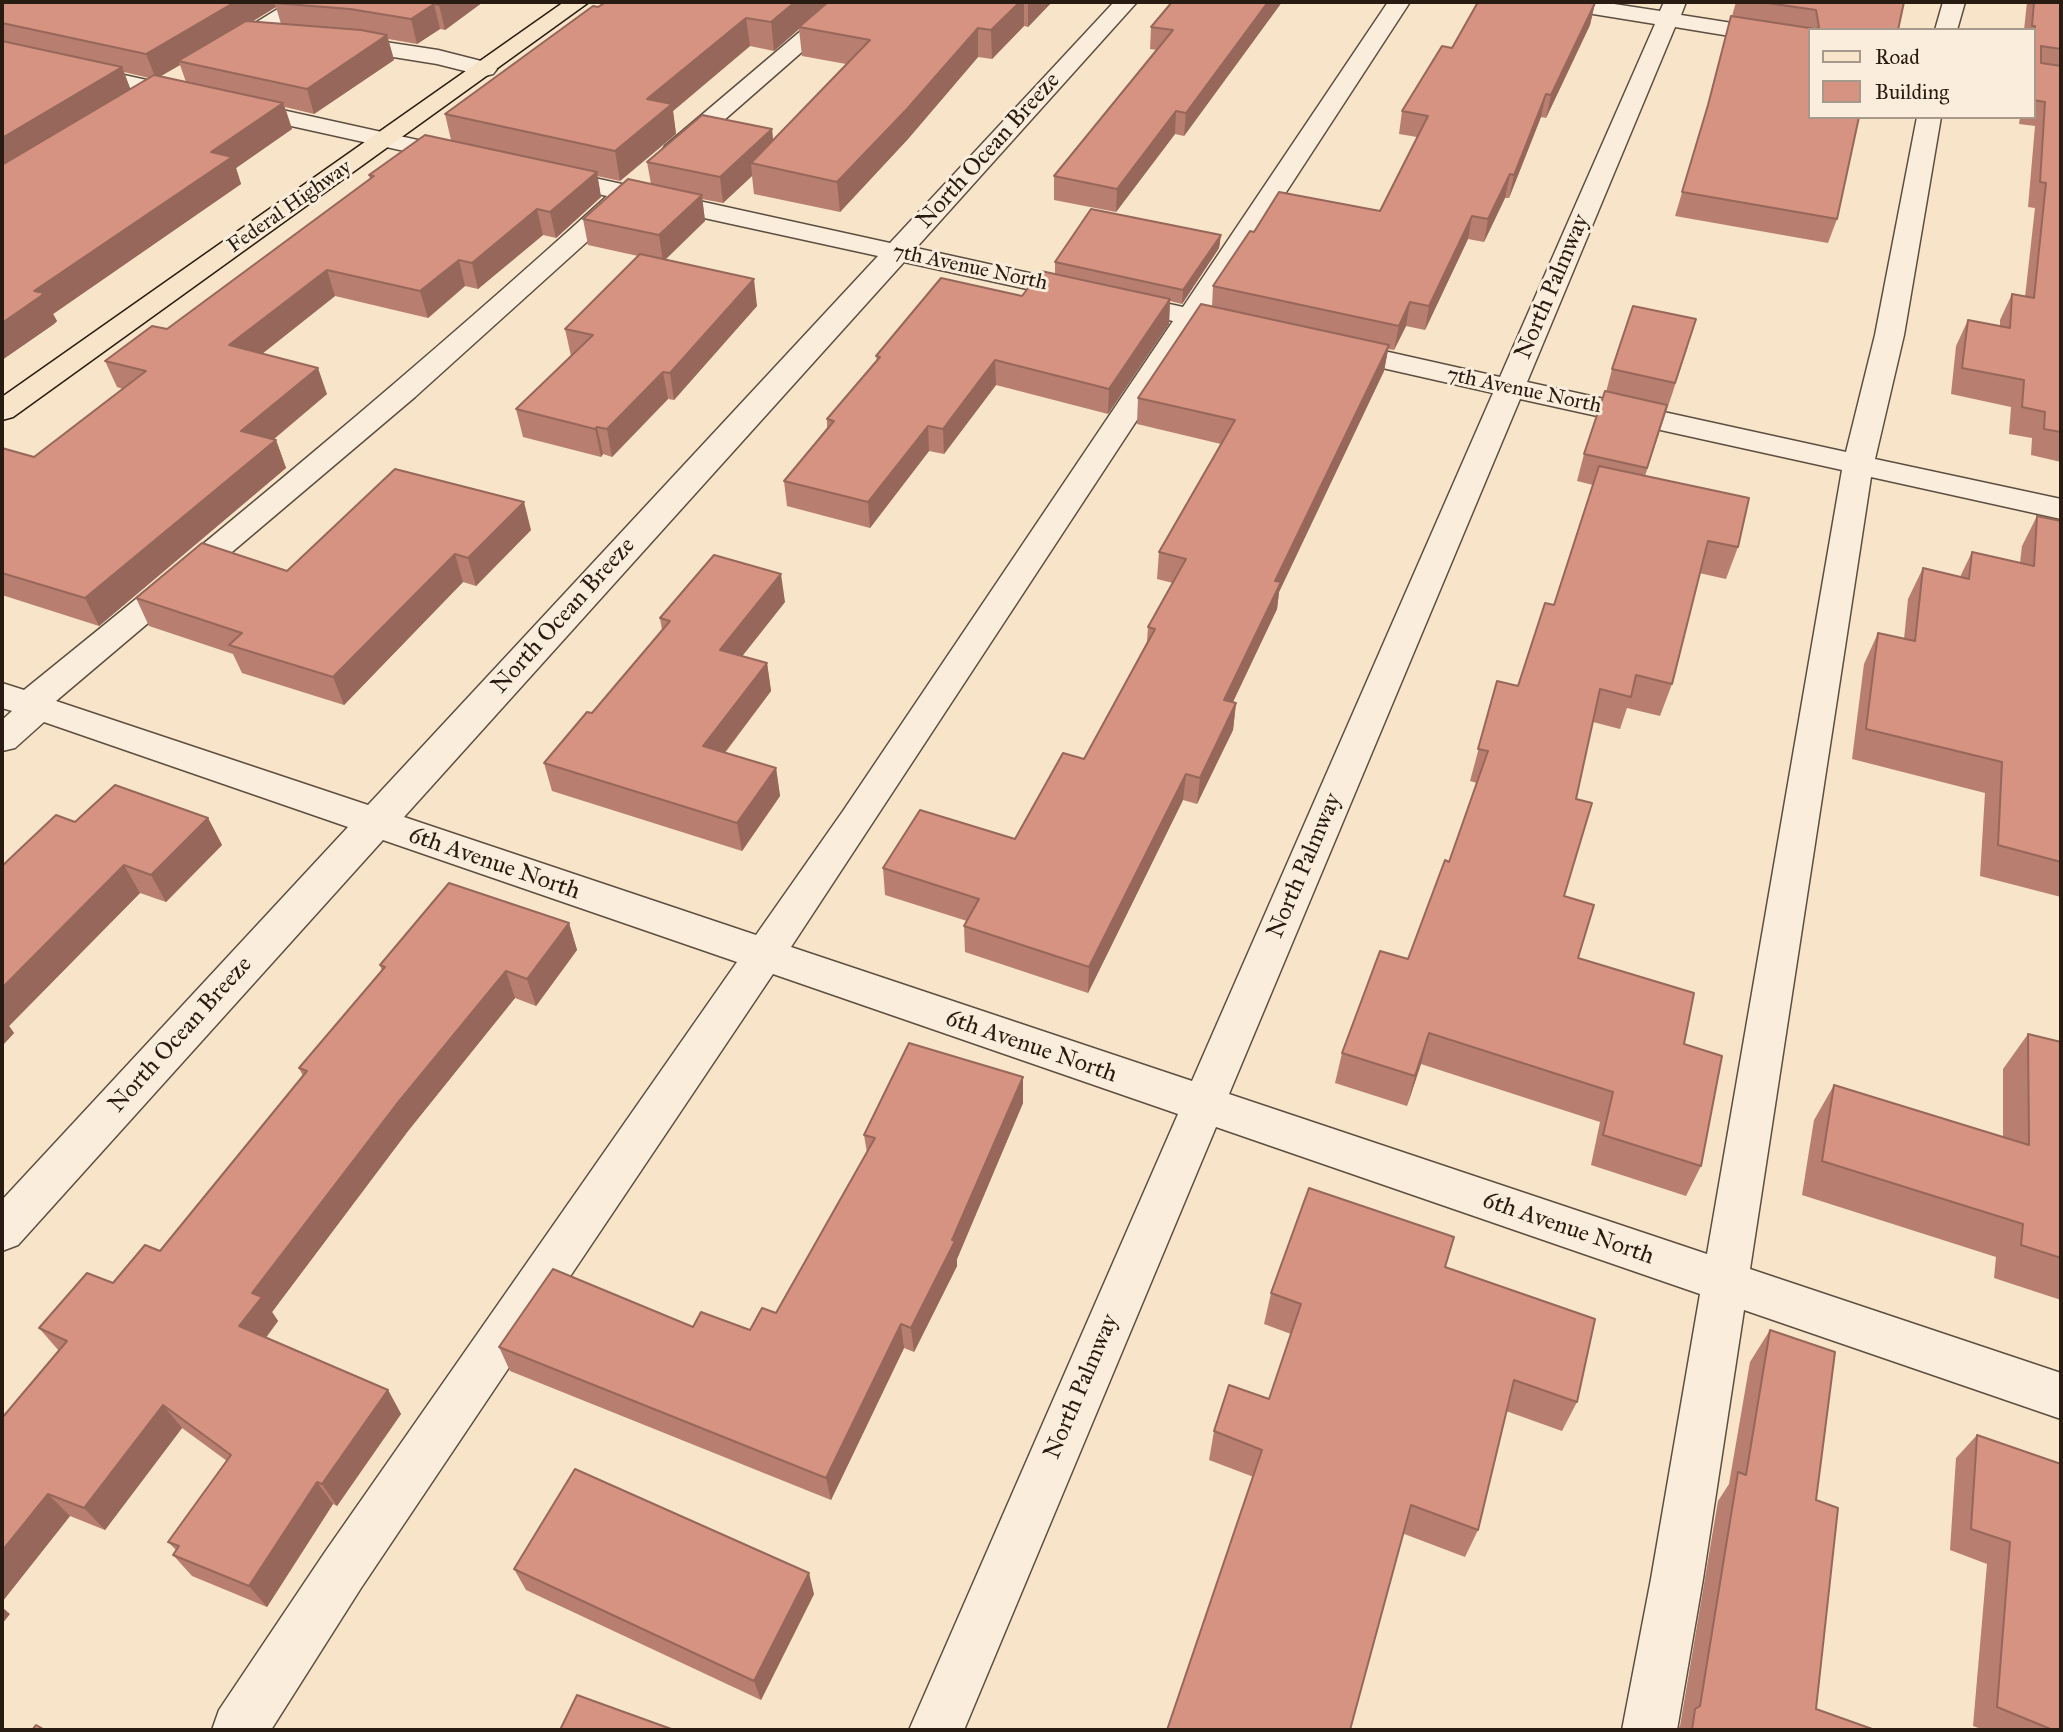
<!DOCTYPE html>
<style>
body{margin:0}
#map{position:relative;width:2063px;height:1732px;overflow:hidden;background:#f7e4c9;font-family:"IM FELL Great Primer",serif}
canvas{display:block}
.frame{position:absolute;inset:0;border:4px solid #281c12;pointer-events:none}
.legend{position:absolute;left:1808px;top:28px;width:228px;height:91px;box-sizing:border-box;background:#faeddc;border:2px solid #a6998b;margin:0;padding:9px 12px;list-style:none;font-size:21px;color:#281c12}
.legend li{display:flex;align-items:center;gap:14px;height:35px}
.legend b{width:35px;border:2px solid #a6998b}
</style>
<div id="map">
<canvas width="2063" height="1732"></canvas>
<div class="frame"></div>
<ul class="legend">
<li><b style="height:9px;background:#f7e4c9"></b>Road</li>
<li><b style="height:19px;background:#d69381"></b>Building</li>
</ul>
</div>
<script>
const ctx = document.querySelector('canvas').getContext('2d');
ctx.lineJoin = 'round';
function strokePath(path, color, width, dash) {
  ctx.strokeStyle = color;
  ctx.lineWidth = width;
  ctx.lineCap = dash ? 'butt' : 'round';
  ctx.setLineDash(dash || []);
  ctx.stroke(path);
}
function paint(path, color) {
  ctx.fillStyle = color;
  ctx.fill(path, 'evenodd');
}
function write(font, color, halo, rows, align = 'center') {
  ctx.font = font + ' "IM FELL Great Primer",serif';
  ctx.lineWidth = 6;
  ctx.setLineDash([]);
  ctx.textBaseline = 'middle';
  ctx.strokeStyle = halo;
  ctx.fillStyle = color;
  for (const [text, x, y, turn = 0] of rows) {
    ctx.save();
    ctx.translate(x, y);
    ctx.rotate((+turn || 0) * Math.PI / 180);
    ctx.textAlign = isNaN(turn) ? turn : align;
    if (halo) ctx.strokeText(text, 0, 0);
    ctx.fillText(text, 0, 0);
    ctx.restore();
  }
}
const minor = new Path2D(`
 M289,2H315L234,56H218L215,51L218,46Z
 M835,2H859L683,156L674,158L665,156L662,151L665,146Z
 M1114,2H1137L916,248L1183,307L1388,2H1410L1208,312L1252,322L1256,328L1252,334L1242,336L1198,327L791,947L1192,1081L1493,393L1325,355L1321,349L1325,343L1335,340L1500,377L1655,24L1562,9L1554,7L1551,2H1601L1660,11L1664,2H1686L1681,15L1809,35V49L1675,27L1527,382L1846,452L1875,335L1917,117H1941L1904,335L1875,459L2061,499V519L1871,477L1750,1269L2061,1373V1419L1744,1310L1703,1579L1677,1730H1622L1651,1579L1700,1294L1216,1127L964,1730H909L1178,1114L773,974L361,1588L271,1730H212L219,1710L325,1552L737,962L383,840L18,1245L2,1251V1200L348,827L44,722L15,748L2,751V720L12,711L2,708V683L24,690C222,530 418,368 607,196L540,181L536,176L540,171L549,168L890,243ZM631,202L878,256L368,805L56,701L415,397ZM904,262L1173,321L843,811L756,935L404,817ZM1520,399L1842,470L1707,1254L1229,1094Z
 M1943,2H1965L1957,30H1935Z
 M339,35L438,50L493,64L497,69L493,74L485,76L437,64L331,47L328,42L331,37Z
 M2,48L463,150L472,152L475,157L472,162L463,164L2,62Z`);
const major = new Path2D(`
 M564,2H589L13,417L2,420V397Z`);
const wall = new Path2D(`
 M2,2H483L445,30L440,29L417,44L388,39L394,60L314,114L285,107L292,129L236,168L241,184L53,314L57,321L54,324L2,360ZM276,7L281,24L252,22ZM180,65L186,82L160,76ZM124,72L149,78L130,89Z
 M606,2H1052L1028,27L1024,26L992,59L978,57L908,139L840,212L754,194L752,176L723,203L702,199L705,221L665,259L757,306L674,400L668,399L612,457L603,454L601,457L523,437L516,409L571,356L565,329L638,256L588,245L583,219L651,184L647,162L772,129L773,140L846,64L802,56L799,29L774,51L750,46L673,111L676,134L620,181L597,176L601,197L556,238L543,235L478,289L465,286L428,318L335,296L262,354L327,394L273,440H276L286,468L99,626L2,595V448L34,457L123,389L117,387L105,361L167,329L370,179L369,175L451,140L445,114Z
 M1172,2H1282L1184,136L1175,134L1116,212L1054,200V176L1157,50L1150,49L1151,27Z
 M1736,2H1904L1898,30H1809L1837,219L1828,243L1675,216L1704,119L1731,16H1732Z
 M2027,2H2061V462L2031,455L2032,438L2009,434L2011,407L1951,394L1956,346L1968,320L2000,326V320L2012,294L2025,297L2035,208L2028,207L2035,126L2019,124L2020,117H2033V30H2024Z
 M1595,3L1590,25L1546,118L1541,117L1509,198H1505L1484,242L1468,239L1425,330L1406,326L1394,350L1388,349L1384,371L1279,592L1277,609L1233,702L1236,703L1233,730L1197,804L1183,800L1088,993L965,952L964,926L967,921L885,895L883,868L1015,839L1084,759L1147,642L1148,627L1173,583L1157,579L1159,552L1221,444L1137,424L1138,398L1212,306L1213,286L1254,232L1380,211L1417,137L1399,134L1402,111L1452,48Z
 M1221,235L1219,248L1182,304L1170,301L1169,324L1108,414L996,385L944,454L929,451L870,528L787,506L784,481L827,428V419L877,361L876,356L1022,296L1055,274V262Z
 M1688,346L1645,476L1738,547L1726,579L1699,573L1672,684L1660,716L1627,708L1620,729L1593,722L1576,799L1564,896L1578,958L1684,1044L1701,1166L1686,1196L1591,1165L1600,1122L1421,1064L1407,1106L1335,1083L1342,1053L1408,959L1449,862L1477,783L1470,781L1497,681L1518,686L1554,605L1593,485L1577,481L1584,454L1606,392L1612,369Z
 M2037,516L2061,521V897L1980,876L1985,793L1852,759L1864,664L1878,633L1904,639L1908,599L1923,568L1960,577L1972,552L2020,563L2022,546Z
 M531,530L476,586L463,582L344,705L242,673L233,654L149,626L136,598L287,571Z
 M785,602L742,656L767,663L771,691L725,753L776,768L780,796L742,851L552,791L544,763L592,713L662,630L660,618Z
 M208,818L222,845L166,902L140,893L9,1026L14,1033L2,1046L75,822Z
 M569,923L577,950L536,1006L515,998L408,1131L272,1312L278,1321L266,1338L388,1390L401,1414L337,1506L333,1504L267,1607L192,1576L173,1555L176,1550L168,1542L227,1461L182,1428L105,1530L70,1516L2,1602V1418L59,1351L39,1328L113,1283L160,1251L303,1076L299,1068L382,971L380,965Z
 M2028,1034L2061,1042V1300L1994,1278L1996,1257L1802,1195L1814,1120L1834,1085L2003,1137V1069Z
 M1023,1077V1103L957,1259V1266L914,1352L904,1348L831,1500L510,1371L499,1347L693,1327L750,1330L776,1313L867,1153L864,1135Z
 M1445,1267L1577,1402L1562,1431L1506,1411L1478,1530L1465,1557L1209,1460L1214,1431L1269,1399L1291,1334L1264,1324L1271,1293Z
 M1770,1330L1816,1500V1709L1875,1730H1676L1680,1726L1718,1501L1729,1484L1750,1362Z
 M1977,1435L2061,1464V1730H1984L1973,1726L1987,1564L1950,1550L1956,1458Z
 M514,1569L814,1594L761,1700L526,1590Z`);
const shadedWall = new Path2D(`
 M235,2H285L274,3L276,7L184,62L178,61L180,65L156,79L146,54Z
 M443,2H483L445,30L439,5Z
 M795,2H831L799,27V29L774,51L771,22Z
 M1020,2H1024V26L992,59L991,30Z
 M1028,2H1052L1028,27Z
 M1268,2H1282L1184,136L1186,113Z
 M1593,2H1595L1594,6L1595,3L1590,25L1546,118L1551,95Z
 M434,4L440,29L417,44L411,19Z
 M746,18L750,46L673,111L676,134L620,181L615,151L647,99Z
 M978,28V57L908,139L840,212L837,182Z
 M387,35L394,60L314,114L307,89Z
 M122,67L132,93L2,171V138Z
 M1546,94L1541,117L1509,198L1514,175Z
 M283,103L292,129L236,168L241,184L53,314L57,321L54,324L2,360V323L34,291L211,152Z
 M1176,111L1175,134L1116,212L1117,189Z
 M772,129L774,154L751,163L752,176L723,203L720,177Z
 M597,172L601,197L556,238L550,212Z
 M1510,174L1505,198L1484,242L1488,219Z
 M702,195L705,221L663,262L659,235Z
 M537,209L543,235L478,289L472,263Z
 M1472,216L1468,239L1425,330L1429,306Z
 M1221,235L1219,248L1182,304L1183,290Z
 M459,260L465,286L428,318L420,291Z
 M327,270L335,296L239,372L229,345Z
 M754,279L757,306L674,400L670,373Z
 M1170,299L1169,324L1108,414L1109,389Z
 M1410,302L1406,326L1394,350L1399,326Z
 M1389,345L1384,371L1279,592L1277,609L1221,727L1224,700L1275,581Z
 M995,360L996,385L944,454L943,429Z
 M318,368L327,394L251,458L241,431Z
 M663,372L668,399L612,457L607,429Z
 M928,426L929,451L870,528L868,502Z
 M597,427L603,454L601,457L595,429Z
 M276,440L286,468L99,626L85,598Z
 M524,502L531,530L476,586L468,558Z
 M455,554L463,582L344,705L333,677Z
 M781,574L785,602L725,678L720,650Z
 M767,663L771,691L708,774L703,746Z
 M1236,703L1233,730L1197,804L1200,778Z
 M776,768L780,796L742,851L737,823Z
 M1186,774L1183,800L1088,993L1089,967Z
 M208,818L222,845L166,902L151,875Z
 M124,865L140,893L9,1026L14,1033L2,1046V988Z
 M569,923L577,950L536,1006L527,979Z
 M506,971L515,998L408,1131L272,1312L278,1321L256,1350L239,1326L252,1293L396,1105Z
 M1429,1033L1421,1064L1407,1106L1415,1076Z
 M1023,1077V1103L957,1259V1266L914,1352L911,1328L952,1240Z
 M901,1324L904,1348L831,1500L826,1478Z
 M388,1390L401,1414L337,1506L322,1484Z
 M163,1405L182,1428L105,1530L84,1508Z
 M317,1482L333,1504L267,1607L249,1586Z
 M48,1494L70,1516L2,1602V1551Z
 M809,1573L814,1594L761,1700L754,1681Z
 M2,1607L10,1614L2,1624Z`);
const building = new Path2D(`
 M2,2H235L146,54L2,23Z
 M276,2H443L439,5L434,4L411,19L350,9L274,3Z
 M606,2H795L771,22L746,18L647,99L672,104L615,151L445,114L593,6L598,7Z
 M828,2H1020L991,30L978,28L907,109L837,182L751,163L870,40L799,27Z
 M1172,2H1268L1186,113L1176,111L1117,189L1054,176L1173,30L1151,27Z
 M1478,2H1593V3H1595L1551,95L1546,94L1514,175L1510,174L1488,219L1472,216L1429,306L1410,302L1399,326L1213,286L1250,231L1254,232L1279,192L1380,211L1428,116L1402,111L1442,46L1452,48Z
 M1761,2H1904L1898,30H1809V117H1859L1837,219L1682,192L1708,105L1731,16L1816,29L1819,27L1816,10Z
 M2034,2H2061V49L2041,46V63L2061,66V432L2044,429L2045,412L2022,407L2024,380L1962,368L1968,320L2010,328L2012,294L2034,298L2046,183L2040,182L2045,102L2033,100V48L2035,26H2032Z
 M246,21L361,30L387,35L307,89L178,61Z
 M2,41L122,67L2,138Z
 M154,75L283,103L211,152L232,157L34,291L44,293L41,296L2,323V165Z
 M702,115L772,129L720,177L647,162Z
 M425,135L597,172L550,212L537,209L472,263L459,260L420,291L327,270L229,345L318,368L241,431L276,440L85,598L2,573V448L34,457L146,371L105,361L152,326L167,329L374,176L369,175Z
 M628,179L702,195L659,235L583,219Z
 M1091,209L1221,235L1183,290L1055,262Z
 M640,254L754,279L670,373L663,372L607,429L597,427L595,429L516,409L593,335L565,329Z
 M1041,271L1170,299L1109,389L995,360L943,429L928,426L868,502L784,481L834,421L827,419L880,357L876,356L941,278L1022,296Z
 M1201,304L1389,345L1275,581L1281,582L1224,700L1236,703L1200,778L1186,774L1089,967L964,926L979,899L883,868L920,810L1015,839L1063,753L1084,759L1155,629L1148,627L1186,559L1159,552L1235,420L1138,398Z
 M1633,306L1696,319L1675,383L1612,369Z
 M1605,391L1667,405L1647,468L1584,454Z
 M1599,466L1749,498L1738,547L1708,541L1672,684L1636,675L1631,697L1600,689L1576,799L1592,803L1564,896L1594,905L1578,958L1694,993L1684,1044L1722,1056L1701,1166L1603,1135L1613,1092L1429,1033L1415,1076L1342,1053L1380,951L1408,959L1445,860L1449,862L1488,751L1478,749L1497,681L1518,686L1545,603L1554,605Z
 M395,469L524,502L468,558L455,554L333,677L229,645L242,633L136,598L202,543L287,571Z
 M2037,516L2061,521V862L1998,845L2002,762L1866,729L1878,633L1915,641L1923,568L1969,579L1972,552L2034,566Z
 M714,555L781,574L720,650L767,663L703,746L776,768L737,823L544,763L587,712L592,713L670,621L660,618Z
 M115,785L208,818L151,875L124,865L2,988V866L56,815L75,822Z
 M449,883L569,923L527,979L506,971L396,1105L252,1293L262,1297L239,1326L388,1390L322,1484L317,1482L249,1586L173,1555L179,1546L168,1542L231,1455L163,1405L84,1508L48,1494L2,1551V1418L67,1341L39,1328L87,1273L113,1283L145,1245L160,1251L307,1071L299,1068L385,967L380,965Z
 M2028,1034L2061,1042V1258L2021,1245L2023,1224L1822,1161L1834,1085L2029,1145Z
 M909,1043L1023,1077L952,1240L955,1241L911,1328L901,1324L826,1478L499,1347L553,1269L693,1327L701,1312L750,1330L762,1308L776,1313L875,1138L864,1135Z
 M1309,1188L1454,1237L1445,1267L1595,1319L1577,1402L1514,1380L1478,1530L1411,1505L1350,1730H1167L1262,1450L1214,1431L1229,1385L1269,1399L1301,1304L1271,1293Z
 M1770,1330L1835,1352L1816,1500L1838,1508L1816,1709L1875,1730H1692L1695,1709L1700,1706L1738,1472L1746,1475Z
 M1977,1435L2061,1464V1730H2053L1997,1707L2010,1542L1971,1529Z
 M575,1469L809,1573L754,1681L514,1569Z
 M577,1695L674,1730H560Z
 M36,1725L45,1730H32Z`);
const farStreetnames = [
 ["Federal Highway",290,207,-35],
 ["7th Avenue North",970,268,12],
 ["7th Avenue North",1524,391,12]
];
const streetNames = [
 ["North Ocean Breeze",989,151,-48],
 ["North Palmway",1553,287,-67],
 ["North Ocean Breeze",564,616,-48],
 ["6th Avenue North",494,864,19],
 ["North Palmway",1305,866,-67],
 ["North Ocean Breeze",181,1035,-48],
 ["6th Avenue North",1031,1047,19],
 ["6th Avenue North",1568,1229,19],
 ["North Palmway",1082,1387,-67]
];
strokePath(minor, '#5c4e40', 3);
strokePath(major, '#281c12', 3);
paint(minor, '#faeddc');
paint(major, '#f7e4c9');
paint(wall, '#b87e6f');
paint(shadedWall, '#96675a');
paint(building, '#d69381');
strokePath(building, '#96675a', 2);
write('21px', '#281c12', '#faeddc', farStreetnames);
write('24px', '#281c12', '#faeddc', streetNames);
</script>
